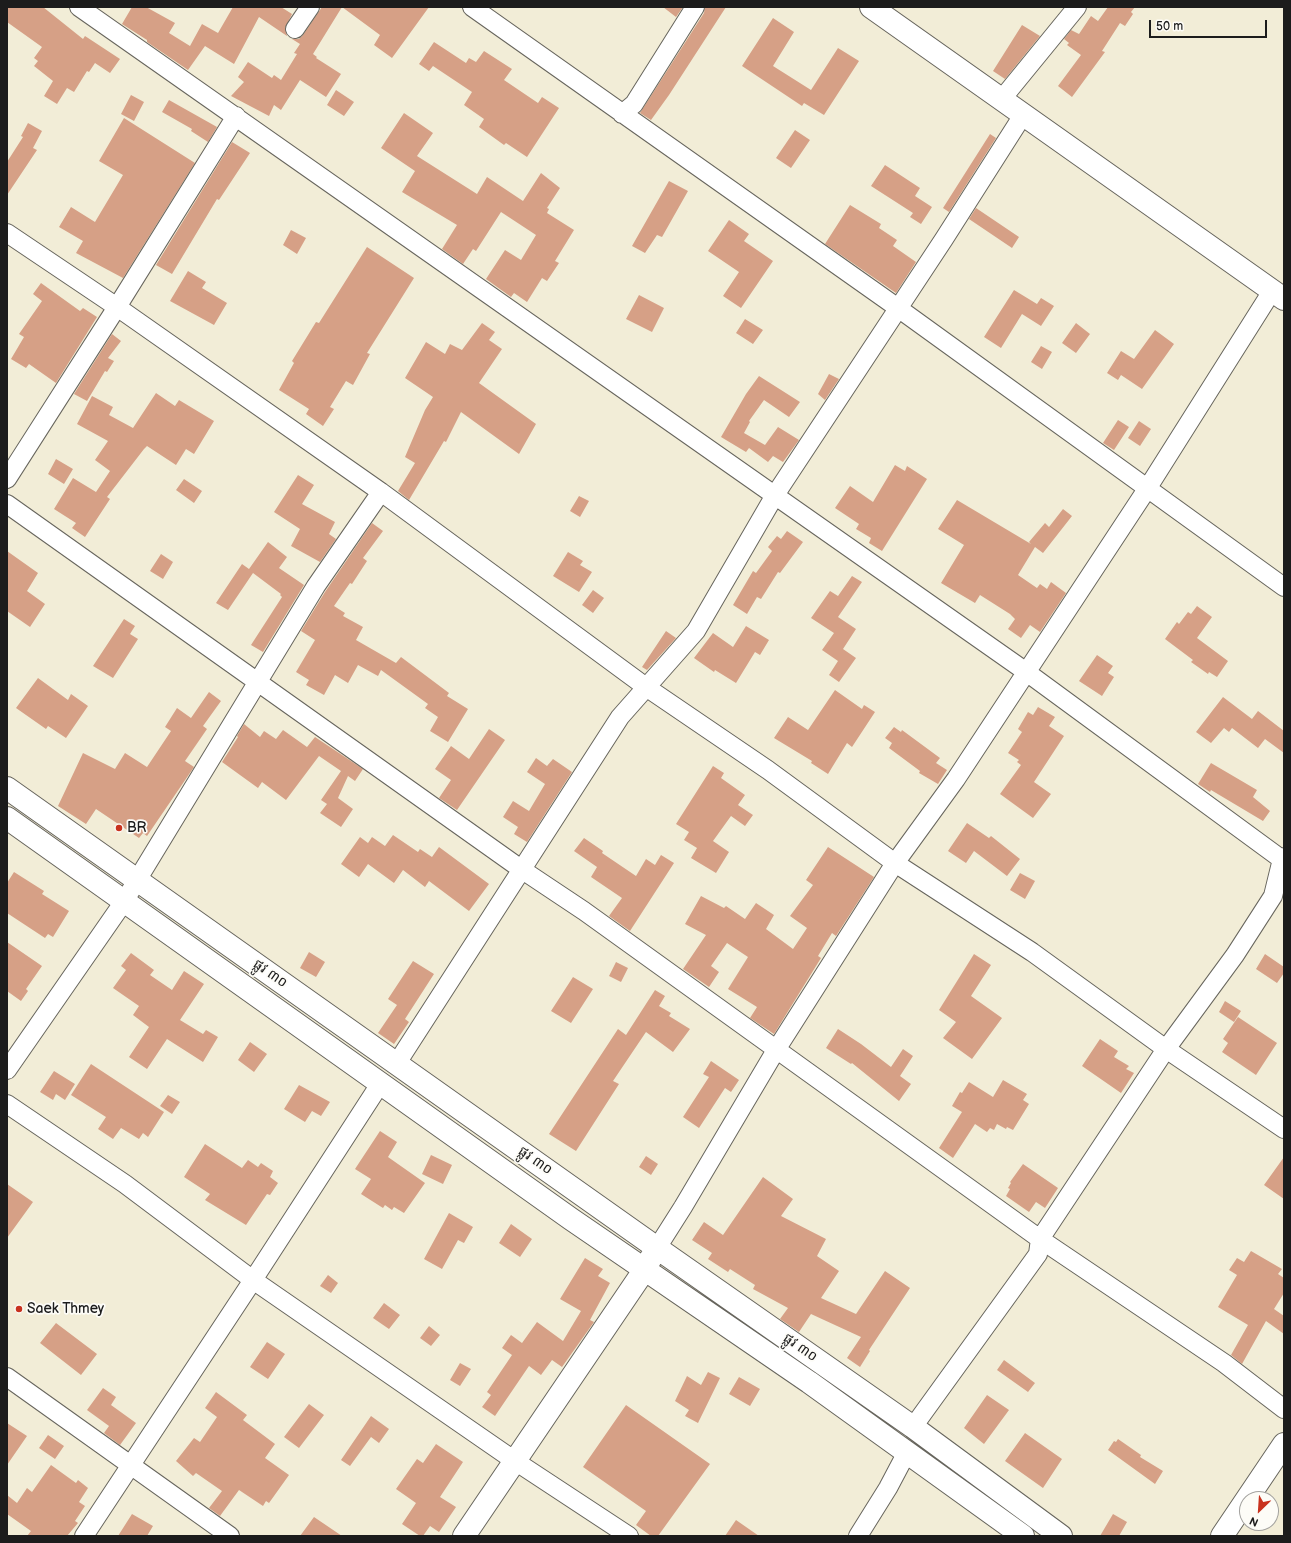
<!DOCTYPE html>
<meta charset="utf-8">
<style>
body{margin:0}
#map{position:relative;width:1291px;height:1543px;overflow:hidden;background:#f2edd7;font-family:"Balsamiq Sans",sans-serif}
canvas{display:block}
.frame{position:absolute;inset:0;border:8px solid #1c1c1c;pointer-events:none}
.north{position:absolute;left:1239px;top:1491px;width:40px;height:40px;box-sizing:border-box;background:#fdfcf7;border:1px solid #a3a29f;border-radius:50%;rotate:205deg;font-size:11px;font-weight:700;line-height:16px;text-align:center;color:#1c1c1c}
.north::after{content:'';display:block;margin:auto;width:14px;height:18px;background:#c8321e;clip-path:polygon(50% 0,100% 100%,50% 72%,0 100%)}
.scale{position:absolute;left:1149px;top:20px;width:118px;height:18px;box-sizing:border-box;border:2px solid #1c1c1c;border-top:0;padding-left:5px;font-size:12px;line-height:14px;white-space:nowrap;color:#1c1c1c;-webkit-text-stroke:3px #fdfcf7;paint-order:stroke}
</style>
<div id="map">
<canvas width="1291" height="1543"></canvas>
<div class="frame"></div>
<div class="north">N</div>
<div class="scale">50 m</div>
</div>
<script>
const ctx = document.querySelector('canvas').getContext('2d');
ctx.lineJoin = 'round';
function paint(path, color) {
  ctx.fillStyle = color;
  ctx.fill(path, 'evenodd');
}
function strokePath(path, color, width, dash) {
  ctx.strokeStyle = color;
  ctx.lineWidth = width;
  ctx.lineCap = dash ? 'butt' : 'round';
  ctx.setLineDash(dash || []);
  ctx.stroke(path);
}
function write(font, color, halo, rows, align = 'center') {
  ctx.font = font + ' "Balsamiq Sans","Noto Sans Khmer",sans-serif';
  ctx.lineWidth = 3.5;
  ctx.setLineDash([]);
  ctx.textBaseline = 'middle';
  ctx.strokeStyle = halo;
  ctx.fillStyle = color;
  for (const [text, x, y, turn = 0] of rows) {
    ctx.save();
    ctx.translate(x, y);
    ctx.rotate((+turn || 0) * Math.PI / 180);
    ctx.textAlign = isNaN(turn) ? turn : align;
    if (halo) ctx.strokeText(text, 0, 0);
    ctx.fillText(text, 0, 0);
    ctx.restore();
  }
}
const building = new Path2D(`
 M7,7H43L83,39L85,36L120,59L110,73L95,63L89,72L87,71L74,92L67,88L57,104L44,96L53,81L34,66L38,61L34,58L42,47L7,22Z
 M132,7H146L175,23L169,33L190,46L202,24L218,33L233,7H281L292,14L285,28L287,36L259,17L234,64L205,46L188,70L147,42V40L122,24Z
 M322,7H429L392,58L374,45L380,35L342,7L313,54L317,57L316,58L341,74L326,97L300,80L281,110L274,105L269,116L231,96L244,82L238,77L248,62L272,78L274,75L281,80L297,54L294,53L300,44L292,39H299L303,35Z
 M663,7H683L676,17Z
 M705,7H726L669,95L651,120L640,113L704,13Z
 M1108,7H1135L1131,12L1133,14L1125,26L1120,23L1102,51L1105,52L1072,97L1058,86L1081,55L1067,45L1069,43L1064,39L1071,30L1079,34L1091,16L1098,21Z
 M773,18L794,32L773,66L811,90L838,48L859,61L824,115L804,103L802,106L742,66Z
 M1022,25L1040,36L1005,79L993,71Z
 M434,42L466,63L469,58L476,62L484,51L512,69L504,80L538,103L542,97L559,108L527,157L506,143L504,145L479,127L484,119L464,105L472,92L433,66L429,71L419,64Z
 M336,90L354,102L344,116L327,105Z
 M131,95L144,102L134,121L121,114Z
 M169,100L217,127L208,142L191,131L192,129L162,112Z
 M404,113L433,133L417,156L477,194L487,177L523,201L541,173L560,188L547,208L549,209L547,213L574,230L555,261L559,263L547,281L542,278L527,302L514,293L511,297L486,279L505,250L521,260L536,235L501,212L476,251L473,249L463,264L442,249L457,225L402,192L415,171L381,148Z
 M124,118L195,163L123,278L76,253L83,241L59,227L71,207L95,222L123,175L99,161Z
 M28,123L42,131L33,148L37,150L7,195V162L23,137L21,136Z
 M795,130L810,140L791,168L776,158Z
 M990,134L996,138L949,212L943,208Z
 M232,142L250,153L219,200L217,199L172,274L156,265Z
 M885,165L920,188L915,196L932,207L921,224L910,217L913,213L871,186Z
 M669,181L688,191L662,237L657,235L645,253L632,246Z
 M850,205L881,224L879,228L897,240L893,246L916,262L896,293L825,244Z
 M976,208L1019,237L1012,248L969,219Z
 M729,220L749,234L744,241L773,261L741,308L723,296L739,272L708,251Z
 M291,230L306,238L297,254L283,245Z
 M367,247L414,278L367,353L370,354L353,385L346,381L330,407L334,409L323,426L306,414L309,409L279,390L294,363L292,361L316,322L319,323Z
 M188,271L206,282L202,288L227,303L214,325L170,301Z
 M41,283L80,311L83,308L97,317L56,383L29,364L26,368L11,359L24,337L19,334L42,301L33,294Z
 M1014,290L1037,304L1041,298L1054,306L1041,326L1022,314L1001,348L984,337Z
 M639,295L664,308L652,332L626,319Z
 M745,319L763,330L753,344L736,333Z
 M482,323L495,332L489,340L502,349L479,383L536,424L519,454L461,412L446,442L444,441L409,500L398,491L415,463L405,457L425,410L433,397L405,378L426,342L445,354L450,344L462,350Z
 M1076,323L1090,334L1076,353L1062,343Z
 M1155,330L1174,344L1142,389L1121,375L1118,380L1107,373L1121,351L1134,359Z
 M112,334L121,341L108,358L114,361L107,372L105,371L87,401L74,394Z
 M1041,346L1052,352L1042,369L1031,362Z
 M829,374L839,379L825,400L818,394Z
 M759,376L800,402L789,417L764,400L749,421L750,422L744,433L765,445L778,427L799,440L783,462L773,456L768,462L749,448L746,452L721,437L746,394Z
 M156,393L175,406L179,400L214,421L194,454L186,449L176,465L147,446L144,449L107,497L110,499L85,537L72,528L76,523L54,509L73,478L96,492L110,471L95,460L108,441L77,424L92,396L113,407L109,415L133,428Z
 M1118,420L1129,427L1114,450L1103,443Z
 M1139,421L1151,429L1140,446L1128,438Z
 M56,459L73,469L64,484L48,474Z
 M895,465L905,471L907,466L927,479L882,551L869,543L871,538L856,529L859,524L835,508L850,486L873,502Z
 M298,475L314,485L302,504L335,522L329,534L336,539L320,562L291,546L300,529L274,512Z
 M184,479L202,491L194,503L176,490Z
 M579,496L589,501L580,517L570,511Z
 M957,500L1031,544L1029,542L1045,523L1049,527L1063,509L1072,516L1043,553L1035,547L1018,575L1037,588L1040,584L1047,589L1051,582L1066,593L1040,632L1030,625L1021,638L1008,629L1015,619L1010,614L980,595L975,603L941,583L964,545L938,529Z
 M372,523L383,531L363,558L367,561L352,584L350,583L334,606L345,613L343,616L363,627L356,640L396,663L401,657L449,693L447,696L468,709L448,742L430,731L438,717L425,708L428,704L381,670L378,676L358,665L348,683L335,675L324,695L306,685L309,680L296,672L315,640L301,631L325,592Z
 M787,531L803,542L780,573L778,572L761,599L757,597L747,614L733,605L753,571L756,573L772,551L768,547L777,536L781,539Z
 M268,542L287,557L279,568L304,585L263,652L251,645L282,597L280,595L281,594L253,573L228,610L216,603L242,564L249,569Z
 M7,551L38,573L27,591L45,604L30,627L7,611Z
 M568,552L583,561L580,565L592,572L579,592L553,576Z
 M161,554L173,562L163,579L150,571Z
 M852,576L862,582L838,617L856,629L843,649L856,658L839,682L829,675L838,661L822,650L834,633L811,618L830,591L838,596Z
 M593,590L604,598L593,613L582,605Z
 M1197,606L1212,617L1197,638L1228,661L1217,677L1209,672L1208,674L1191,662L1193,660L1165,639L1177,622L1179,624L1188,612L1191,614Z
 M124,619L135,626L130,634L138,639L113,678L93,666Z
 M746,626L769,640L760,655L755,652L736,683L715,670L714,672L694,658L713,633L733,647Z
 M666,631L676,638L647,670L642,667Z
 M1097,655L1113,666L1108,673L1114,677L1102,696L1079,681Z
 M38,678L68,700L71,694L88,706L66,738L48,726L46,729L16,708Z
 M835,690L862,709L864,705L875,712L852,747L847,743L828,774L811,763L812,761L774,738L788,717L808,730Z
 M209,692L221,701L203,726L207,729L185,761L194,767L147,836L143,833L139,838L96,809L86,824L58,806L83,753L115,769L125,753L147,767L171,731L165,727L177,708L191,718Z
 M1223,697L1252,719L1258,711L1284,731V753L1265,739L1258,748L1232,728L1229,732L1224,728L1211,743L1196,732Z
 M1038,707L1055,717L1049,726L1064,736L1034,782L1051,794L1033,818L1000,794L1021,765L1017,762L1019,760L1008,753L1022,732L1018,729L1028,712L1033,715Z
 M244,724L260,737L264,731L276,739L283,730L307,747L315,737L363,769L355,781L348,776L338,798L353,809L341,827L320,813L327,804L321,800L341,771L319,756L286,800L262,782L258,788L222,762L238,737L237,736Z
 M894,727L901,732L902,730L940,758L936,763L947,770L938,784L919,773L920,771L889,748L892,743L885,738Z
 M489,729L505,740L457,810L439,798L451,780L435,769L451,746L469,759Z
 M536,758L547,766L553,759L572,772L527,842L514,834L518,827L503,817L513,801L529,811L545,784L527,772Z
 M1211,763L1257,790L1253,797L1270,811L1263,821L1211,790L1210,792L1198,784Z
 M713,766L724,773L721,778L745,795L738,805L753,815L745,826L731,816L713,841L729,852L716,873L691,858L697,848L684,840L689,832L676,824Z
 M967,823L989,838L991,836L1020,859L1007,876L974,851L966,863L948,851Z
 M393,835L418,852L420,849L432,857L439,847L489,884L469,911L429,881L425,887L403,870L394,883L368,864L359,877L341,864L360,837L368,843L372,837L385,846Z
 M584,838L603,851L602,853L636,876L646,859L655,865L661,855L674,863L630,931L609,916L622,898L591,877L597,867L574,851Z
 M828,847L874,877L836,936L832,933L818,956L821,958L774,1034L750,1018L757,1007L728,989L748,957L727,943L711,966L719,972L709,987L683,969L706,935L685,924L701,896L724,908L726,906L745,919L756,903L774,915L766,929L793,949L807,928L790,916L813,885L806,880Z
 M14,872L44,891L42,894L69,911L53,937L48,934L45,938L7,913V883Z
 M1020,873L1035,881L1025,899L1010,890Z
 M7,942L42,966L26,989L28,991L21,1001L7,991Z
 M309,952L325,962L316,977L300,968Z
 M131,953L154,970L150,975L172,990L184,971L204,984L180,1020L203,1034L206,1030L218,1037L203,1062L167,1039L147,1069L129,1057L149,1027L133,1015L139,1006L113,988L126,970L121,966Z
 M974,954L991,965L971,996L1002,1018L972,1059L943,1038L956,1022L939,1010Z
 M1265,954L1284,967V973L1277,983L1256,969Z
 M413,961L434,974L405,1019L409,1022L394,1044L378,1033L397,1005L388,999Z
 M616,962L628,968L621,982L609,976Z
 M573,977L593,989L571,1023L551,1011Z
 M655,990L665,996L659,1006L671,1013L669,1016L690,1029L673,1052L646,1032L613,1081L619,1084L576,1151L549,1134L618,1029L626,1035Z
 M1225,1001L1241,1011L1234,1022L1219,1012Z
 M1238,1017L1277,1043L1256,1075L1222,1052L1228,1043L1223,1039Z
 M838,1029L861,1044L891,1067L903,1049L913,1056L900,1076L911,1084L899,1101L852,1063L851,1064L826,1048Z
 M1100,1039L1118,1051L1114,1057L1129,1066L1126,1069L1134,1073L1121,1093L1082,1066Z
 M250,1042L267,1054L254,1072L238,1060Z
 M711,1061L739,1080L731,1092L725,1088L699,1128L683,1117L709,1077L703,1074Z
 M91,1064L164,1112L148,1137L143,1133L139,1139L121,1128L113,1139L98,1129L106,1117L71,1095Z
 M54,1071L75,1084L65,1100L56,1094L53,1100L40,1092Z
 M1003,1080L1027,1094L1023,1100L1029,1104L1013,1130L1007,1127L1006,1129L997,1124L994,1130L990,1128L987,1132L975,1124L953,1158L939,1148L962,1112L952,1106L960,1092L962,1093L969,1082L993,1097Z
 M299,1085L330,1102L321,1116L312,1111L305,1122L284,1109Z
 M168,1095L180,1102L172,1114L160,1106Z
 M380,1131L397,1142L388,1157L425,1183L404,1213L394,1207L392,1210L385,1205L383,1208L361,1194L371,1179L355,1169Z
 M205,1144L242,1168L248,1160L258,1167L261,1163L273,1171L270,1177L278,1183L270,1195L267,1194L246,1225L205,1200L210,1194L184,1177Z
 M431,1155L452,1165L443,1184L422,1174Z
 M646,1156L658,1164L651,1175L639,1167Z
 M1284,1157V1199L1264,1185Z
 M1023,1164L1058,1188L1045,1208L1036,1202L1029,1212L1006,1196L1010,1189L1008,1188L1011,1183L1010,1182Z
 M763,1177L793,1199L781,1216L826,1239L817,1256L839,1271L821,1298L856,1314L885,1271L910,1288L869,1350L870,1351L860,1367L847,1358L861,1337L811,1314L799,1332L780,1319L788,1308L753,1289L755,1285L730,1269L728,1272L708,1259L712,1253L692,1240L704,1222L723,1235Z
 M7,1184L33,1202L7,1238Z
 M449,1213L473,1227L464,1243L458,1240L442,1269L424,1259Z
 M511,1224L532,1239L520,1257L499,1243Z
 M1251,1251L1282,1269L1278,1274L1284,1278V1293L1274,1309L1284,1316V1334L1266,1321L1242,1364L1231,1355L1248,1325L1218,1307L1237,1275L1229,1270L1237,1258L1244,1262Z
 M585,1258L603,1269L598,1276L610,1283L590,1320L594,1322L562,1367L552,1360L541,1375L529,1366L495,1416L482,1407L491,1395L487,1392L512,1355L502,1348L511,1335L522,1343L537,1322L563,1341L581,1311L560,1299Z
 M328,1275L338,1283L331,1293L320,1286Z
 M384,1303L400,1315L389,1329L373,1318Z
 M56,1323L97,1354L81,1375L40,1343Z
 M429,1326L440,1335L431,1346L420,1338Z
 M267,1342L285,1354L268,1379L250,1367Z
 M1004,1360L1035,1383L1028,1392L997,1370Z
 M460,1363L471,1369L460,1386L450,1380Z
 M708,1372L720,1378L698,1423L685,1416L689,1410L675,1401L687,1376L701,1385Z
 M739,1377L760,1389L750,1406L729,1394Z
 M103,1388L116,1397L111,1405L136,1423L120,1445L104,1433L109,1426L87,1410Z
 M216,1392L247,1415L243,1420L275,1444L265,1458L289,1475L269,1503L266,1501L263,1506L239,1490L220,1516L209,1508L222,1491L196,1473L193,1476L176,1461L194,1438L200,1442L217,1417L205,1408Z
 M987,1395L1009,1410L984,1444L964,1428Z
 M309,1404L324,1415L299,1448L284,1437Z
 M626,1405L710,1464L658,1536H651L636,1525L646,1511L583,1467Z
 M371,1416L389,1429L379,1443L371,1437L350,1466L341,1460Z
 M7,1423L27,1436L7,1465Z
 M1025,1433L1062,1459L1043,1488L1005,1461Z
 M48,1435L64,1446L55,1459L39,1448Z
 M1118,1439L1141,1455L1140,1457L1163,1471L1155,1484L1108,1450L1114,1441L1116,1442Z
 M436,1444L463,1462L440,1497L456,1507L439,1532L430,1526L423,1536H420L402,1524L416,1503L396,1489L417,1459L423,1463Z
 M51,1465L76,1483L78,1480L88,1488L79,1502L85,1506L75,1521L78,1523L67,1536H27L31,1531L7,1514V1495L17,1503L27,1488L32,1492Z
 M132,1514L153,1526L147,1536H118Z
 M1113,1514L1127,1522L1119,1536H1100Z
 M314,1517L342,1536H300Z
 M736,1520L759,1536H725Z`);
const minor = new Path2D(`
 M79,7L1025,671L1284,861
 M472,7L898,308L1284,587
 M295,29L310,7
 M1001,100L1077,7
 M622,114L634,104L695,7
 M7,233L117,307L381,492L646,687L768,770L895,863L1032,952L1166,1049L1284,1129
 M7,479L117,307L236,116
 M7,504L521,869L584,911L1040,1239L1224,1363L1284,1409
 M397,1063L620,717L696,631L775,495L944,239L1023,115
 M7,1070L125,900L316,586L381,492
 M7,1104L125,1184L253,1280L515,1461L629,1536
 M657,1248L683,1207L776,1050L895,863L956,779L1147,489L1272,291
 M7,1377L230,1536
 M913,1427L1038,1254L1040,1239L1166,1049L1235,955L1273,896L1282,859L1284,857
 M84,1536L253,1280L380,1084
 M858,1536L888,1488L907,1452`);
const tertiary = new Path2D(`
 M871,7L1284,299
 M7,788L657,1248L913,1427L1061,1536
 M7,818L571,1219L809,1382L1023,1536
 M464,1536L645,1269L652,1256
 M1222,1536L1284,1444`);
const markers = [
 [119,828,4,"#c8321e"],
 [19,1309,4,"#c8321e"]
];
const poiNames = [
 ["BR",127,828],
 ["Saek Thmey",27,1309]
];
const streetNames = [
 ["ផ្លូវ ៣០",270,974,35],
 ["ផ្លូវ ៣០",535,1161,35],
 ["ផ្លូវ ៣០",800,1348,35]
];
paint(building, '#d6a086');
strokePath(minor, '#67655d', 20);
strokePath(tertiary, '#67655d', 24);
strokePath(minor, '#fff', 18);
strokePath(tertiary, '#fff', 22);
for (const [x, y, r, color] of markers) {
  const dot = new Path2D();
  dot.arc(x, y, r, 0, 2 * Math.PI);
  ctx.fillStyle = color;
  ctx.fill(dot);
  strokePath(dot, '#fdfcf7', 1.5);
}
write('14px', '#1c1c1c', '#fdfcf7', poiNames, 'left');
write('14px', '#1c1c1c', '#fdfcf7', streetNames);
</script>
